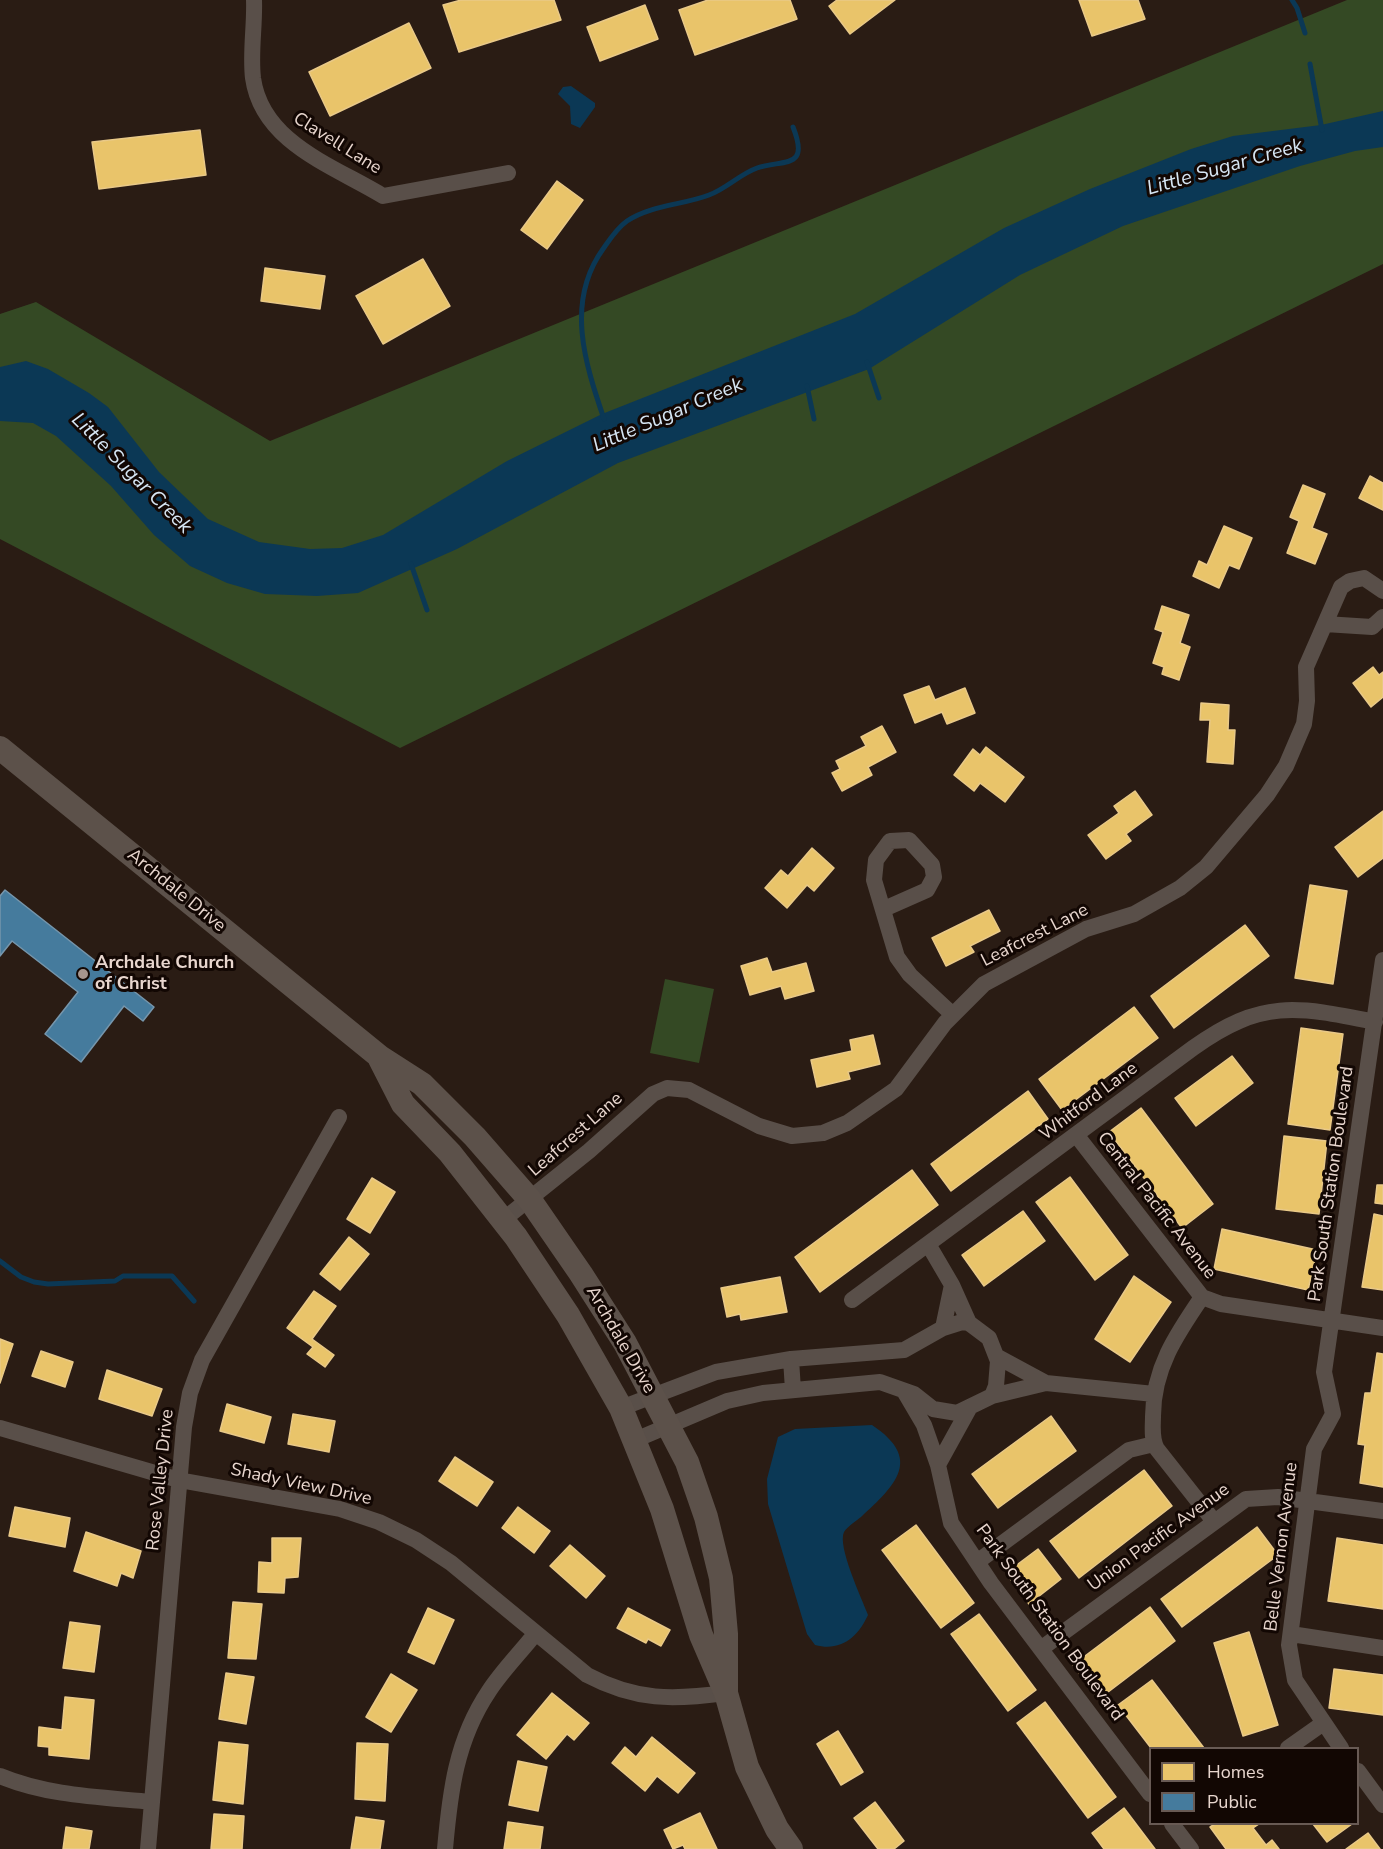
<!DOCTYPE html>
<style>
body{margin:0}
#map{position:relative;width:1383px;height:1849px;overflow:hidden;background:#2a1c14;font-family:"Nunito Sans",sans-serif}
canvas{display:block}
.legend{position:absolute;left:1149px;top:1747px;width:210px;height:78px;box-sizing:border-box;background:#120703;border:2px solid #685a54;margin:0;padding:8px 10px;list-style:none;font-size:18px;color:#e8d6ce}
.legend li{display:flex;align-items:center;gap:12px;height:30px}
.legend b{width:30px;border:2px solid #685a54}
</style>
<div id="map">
<canvas width="1383" height="1849"></canvas>
<ul class="legend">
<li><b style="height:16px;background:#e9c46a"></b>Homes</li>
<li><b style="height:16px;background:#457b9d"></b>Public</li>
</ul>
</div>
<script>
const ctx = document.querySelector('canvas').getContext('2d');
ctx.lineJoin = 'round';
function paint(path, color) {
  ctx.fillStyle = color;
  ctx.fill(path, 'evenodd');
}
function strokePath(path, color, width, dash) {
  ctx.strokeStyle = color;
  ctx.lineWidth = width;
  ctx.lineCap = dash ? 'butt' : 'round';
  ctx.setLineDash(dash || []);
  ctx.stroke(path);
}
function write(font, color, halo, rows, align = 'center') {
  ctx.font = font + ' "Nunito Sans",sans-serif';
  ctx.lineWidth = 6;
  ctx.setLineDash([]);
  ctx.textBaseline = 'middle';
  ctx.strokeStyle = halo;
  ctx.fillStyle = color;
  for (const [text, x, y, turn = 0] of rows) {
    ctx.save();
    ctx.translate(x, y);
    ctx.rotate((+turn || 0) * Math.PI / 180);
    ctx.textAlign = isNaN(turn) ? turn : align;
    if (halo) ctx.strokeText(text, 0, 0);
    ctx.fillText(text, 0, 0);
    ctx.restore();
  }
}
const green = new Path2D(`
 M1347,0H1383V264L400,748L0,539V314L36,302L270,441Z
 M665,979L714,989L699,1063L650,1053Z`);
const water = new Path2D(`
 M571,86L595,103V107L580,128L571,124L570,106L558,94L563,87Z
 M1383,111V147L1355,151L1300,166L1123,226L1020,275L869,369L618,463L457,549L358,593L317,596L265,594L227,583L190,566L154,535L111,486L56,436L33,423L0,421V367L26,361L48,369L89,393L108,407L159,472L208,519L259,542L310,549L342,548L383,535L507,461L602,414L855,314L1004,228L1090,189L1191,149L1233,136L1321,125Z
 M872,1425C923,1459 896,1485 861,1517C856,1521 848,1526 844,1532C837,1546 862,1599 868,1615C858,1637 841,1652 815,1645L807,1634L768,1504L767,1479L778,1437L795,1429Z`);
const homes = new Path2D(`
 M461,0H554L561,20L459,52L443,5Z
 M708,0H790L797,19L695,55L679,10Z
 M837,0H895L850,34L829,6Z
 M1079,0H1138L1145,19L1092,36Z
 M645,5L658,39L600,61L587,27Z
 M409,23L431,68L330,116L309,72Z
 M200,130L206,175L99,189L92,142Z
 M557,181L583,200L547,249L521,230Z
 M423,259L450,306L383,344L356,296Z
 M265,268L325,276L320,309L261,301Z
 M1370,476L1383,483V510L1359,498Z
 M1303,485L1325,494L1312,528L1327,534L1315,564L1287,553L1299,521L1290,517Z
 M1224,526L1252,538L1239,569L1229,565L1219,588L1193,576L1199,561L1207,565Z
 M1162,606L1189,615L1180,643L1190,647L1179,680L1162,674L1164,667L1153,663L1163,632L1155,629Z
 M1373,667L1379,675L1383,672V697L1371,707L1353,683Z
 M929,686L935,700L965,688L975,713L947,724L942,712L915,723L904,695Z
 M1201,703L1229,705L1228,730H1235L1233,764L1207,762L1210,720H1200Z
 M882,726L896,752L868,767L872,775L842,791L832,773L840,769L836,761L866,746L861,737Z
 M986,747L1024,777L1005,802L980,783L974,791L954,775L973,749L980,755Z
 M1135,791L1152,815L1126,834L1131,841L1106,859L1088,835L1119,813L1114,806Z
 M1383,811V858L1358,877L1335,847Z
 M812,848L834,868L814,891L807,885L787,908L765,888L781,870L788,876Z
 M1310,885L1347,891L1333,984L1295,978Z
 M989,910L1000,931L970,946L974,952L946,966L932,938Z
 M1245,925L1269,956L1174,1028L1151,996Z
 M767,958L772,972L806,963L814,991L785,999L781,986L750,995L741,966Z
 M1134,1007L1158,1038L1062,1110L1039,1079Z
 M1301,1028L1343,1034L1330,1130L1288,1124Z
 M873,1035L880,1064L848,1072L850,1079L817,1087L811,1060L852,1051L850,1040Z
 M1232,1056L1253,1083L1196,1126L1175,1098Z
 M1028,1091L1048,1119L951,1191L931,1164Z
 M1141,1108L1213,1204L1182,1228L1109,1132Z
 M1284,1136L1327,1141L1319,1214L1276,1209Z
 M912,1170L938,1205L820,1292L795,1257Z
 M1070,1177L1128,1255L1095,1280L1036,1202Z
 M372,1178L395,1192L370,1233L347,1219Z
 M1377,1185H1383V1204L1375,1203Z
 M1023,1211L1045,1241L984,1286L962,1255Z
 M1374,1214L1383,1216V1290L1362,1287Z
 M1222,1229L1317,1250L1308,1290L1214,1269Z
 M349,1237L369,1254L340,1290L320,1274Z
 M1134,1276L1171,1302L1130,1362L1095,1339Z
 M780,1277L787,1312L741,1320L740,1314L727,1317L721,1288Z
 M314,1291L336,1306L312,1339L334,1355L325,1367L307,1354L313,1347L287,1328Z
 M0,1339L13,1344L0,1383Z
 M41,1351L73,1362L65,1387L32,1376Z
 M1377,1353L1383,1354V1487L1360,1483L1365,1445L1358,1444L1365,1393H1371Z
 M107,1370L162,1389L152,1416L99,1399Z
 M227,1404L271,1417L264,1443L220,1431Z
 M293,1414L335,1421L329,1452L288,1444Z
 M1051,1416L1076,1451L998,1508L972,1474Z
 M455,1457L493,1482L477,1506L439,1481Z
 M1144,1470L1172,1506L1079,1578L1050,1541Z
 M15,1507L70,1518L65,1547L9,1536Z
 M518,1507L550,1531L534,1553L502,1528Z
 M916,1525L974,1603L941,1628L882,1550Z
 M1257,1527L1278,1555L1182,1627L1161,1599Z
 M86,1532L141,1551L133,1578L121,1573L117,1586L74,1571Z
 M272,1538H301L298,1577L285,1578L284,1593L258,1592L259,1562L272,1563Z
 M1337,1538L1383,1545V1609L1328,1601Z
 M570,1545L605,1576L586,1598L550,1566Z
 M1038,1549L1061,1579L1029,1604L1006,1573Z
 M233,1602L262,1604L256,1659L228,1658Z
 M1150,1607L1175,1641L1099,1699L1073,1665Z
 M428,1608L454,1620L434,1664L408,1652Z
 M628,1608L670,1630L661,1646L648,1639L646,1643L617,1628Z
 M979,1614L1036,1690L1008,1711L951,1634Z
 M70,1622L100,1626L94,1672L63,1668Z
 M1249,1632L1278,1725L1243,1736L1214,1643Z
 M1334,1669L1383,1675V1715L1329,1708Z
 M226,1673L254,1677L246,1724L219,1719Z
 M391,1674L417,1690L391,1732L366,1717Z
 M1152,1680L1204,1748H1151L1118,1705Z
 M552,1693L589,1723L574,1740L567,1734L546,1759L517,1735Z
 M65,1697L94,1700L89,1759L49,1755V1747L38,1746L39,1727L62,1730Z
 M1045,1702L1116,1797L1088,1818L1017,1723Z
 M838,1731L863,1772L841,1785L817,1744Z
 M652,1737L695,1773L678,1793L657,1776L645,1791L612,1763L625,1747L636,1757Z
 M219,1742L248,1745L243,1804L213,1800Z
 M357,1743L388,1744L385,1801L355,1799Z
 M518,1761L547,1767L538,1811L509,1805Z
 M875,1802L904,1841L894,1849H878L854,1818Z
 M1124,1808L1155,1849H1104L1092,1833Z
 M700,1813L717,1849H685L683,1845L673,1849L664,1830Z
 M214,1814L244,1816L242,1849H211Z
 M356,1817L384,1821L380,1849H351Z
 M508,1822L543,1827L540,1849H504Z
 M1215,1824H1259L1253,1828L1266,1845L1272,1840L1279,1849H1226L1210,1827Z
 M1313,1824H1352L1327,1842Z
 M66,1827L92,1831L89,1849H63Z
 M1368,1833L1380,1849H1346Z`);
const public = new Path2D(`
 M5,890L154,1007L143,1021L124,1006L81,1062L45,1034L78,992L12,941L0,956V896Z`);
const stream = new Path2D(`
 M1292,0L1297,8L1305,33
 M1310,64L1322,130
 M867,362L879,398
 M807,386L814,419
 M604,419C585,363 565,302 603,249C610,239 617,228 627,221C651,205 683,205 709,195C726,189 740,174 757,168C784,159 810,170 793,127
 M411,564L427,610
 M0,1261L21,1277L34,1282L48,1284L115,1281L123,1276H172L194,1301`);
const street = new Path2D(`
 M254,0C255,26 250,52 253,78C262,143 334,166 383,196L508,173
 M1325,624L1372,627L1383,617
 M884,909L927,890L934,877L932,865L909,840L890,841L876,860L874,880L897,957L910,975L952,1014
 M1077,1136L1202,1297L1221,1304L1383,1328
 M503,1220L589,1151L653,1094L667,1088L689,1090L759,1126L792,1136L823,1133L847,1123L896,1089L945,1023L984,984L1086,929L1134,914L1180,888L1206,867L1267,795L1286,766L1304,724L1307,701L1306,667L1341,587L1350,581L1364,578L1383,591
 M928,1244L952,1285
 M1202,1297C1176,1335 1153,1369 1153,1416C1153,1427 1151,1439 1157,1449L1213,1520
 M852,1300L1193,1048C1261,999 1296,1006 1375,1022
 M943,1328L952,1285L969,1323
 M791,1359L793,1390
 M1046,1383L1154,1394
 M904,1391L924,1425L938,1465L970,1407
 M992,1396L1046,1383L996,1356
 M621,1408L716,1372L791,1359L904,1350L943,1328L962,1322L969,1323L989,1338L998,1361L996,1386L992,1396L957,1413L933,1409L914,1394L880,1382L763,1393L727,1401L635,1440
 M0,1428L179,1480L340,1509L379,1522L416,1540L451,1563L587,1675C636,1701 673,1700 726,1693
 M938,1465L951,1523L991,1583L1150,1794
 M977,1562L1129,1450L1154,1444
 M1291,1634L1383,1648
 M1042,1648L1246,1499L1278,1497L1383,1511
 M1288,1748L1322,1724
 M1341,1748L1295,1680L1289,1645L1314,1449L1333,1414L1324,1372L1383,960
 M1358,1771L1383,1805
 M0,1776C48,1796 101,1797 152,1802
 M1172,1824L1191,1849
 M148,1849L184,1427L190,1393L202,1360L339,1117
 M445,1849C450,1792 456,1740 489,1691C502,1671 520,1653 535,1634`);
const secondary = new Path2D(`
 M0,748L380,1057L422,1084L475,1137L530,1200L581,1274L625,1343L687,1462L706,1517L721,1578L726,1634V1693
 M380,1059L403,1104L450,1153L516,1237L568,1315L621,1408L662,1509L701,1635L726,1693L747,1767L777,1829L791,1849`);
const markers = [
 [83,974,6,"#a6958d"]
];
const streetNames = [
 ["Clavell Lane",337,144,32],
 ["Archdale Drive",176,891,39],
 ["Leafcrest Lane",1035,936,-27],
 ["Whitford Lane",1089,1102,-37],
 ["Leafcrest Lane",576,1135,-41],
 ["Park South Station Boulevard",1332,1184,-82],
 ["Central Pacific Avenue",1156,1206,52],
 ["Archdale Drive",620,1340,60],
 ["Rose Valley Drive",161,1480,-84],
 ["Shady View Drive",301,1485,12],
 ["Union Pacific Avenue",1159,1538,-36],
 ["Belle Vernon Avenue",1282,1547,-83],
 ["Park South Station Boulevard",1049,1623,54]
];
const poiNames = [
 ["Archdale Church",95,964],
 ["of Christ",95,985]
];
const waterNames = [
 ["Little Sugar Creek",1225,168,-16],
 ["Little Sugar Creek",668,416,-23],
 ["Little Sugar Creek",131,474,45]
];
paint(green, '#344924');
paint(water, '#0b3855');
paint(homes, '#e9c46a');
strokePath(homes, '#e9c988', 1.5);
paint(public, '#457b9d');
strokePath(public, '#7696ac', 1.5);
strokePath(stream, '#0b3855', 5);
strokePath(street, '#594f49', 16);
strokePath(secondary, '#5c514a', 24);
for (const [x, y, r, color] of markers) {
  const dot = new Path2D();
  dot.arc(x, y, r, 0, 2 * Math.PI);
  ctx.fillStyle = color;
  ctx.fill(dot);
  strokePath(dot, '#120703', 2);
}
write('18px', '#e8d6ce', '#120703', streetNames);
write('bold 18px', '#e8d6ce', '#120703', poiNames, 'left');
write('italic 20px', '#d6e6f4', '#120703', waterNames);
</script>
